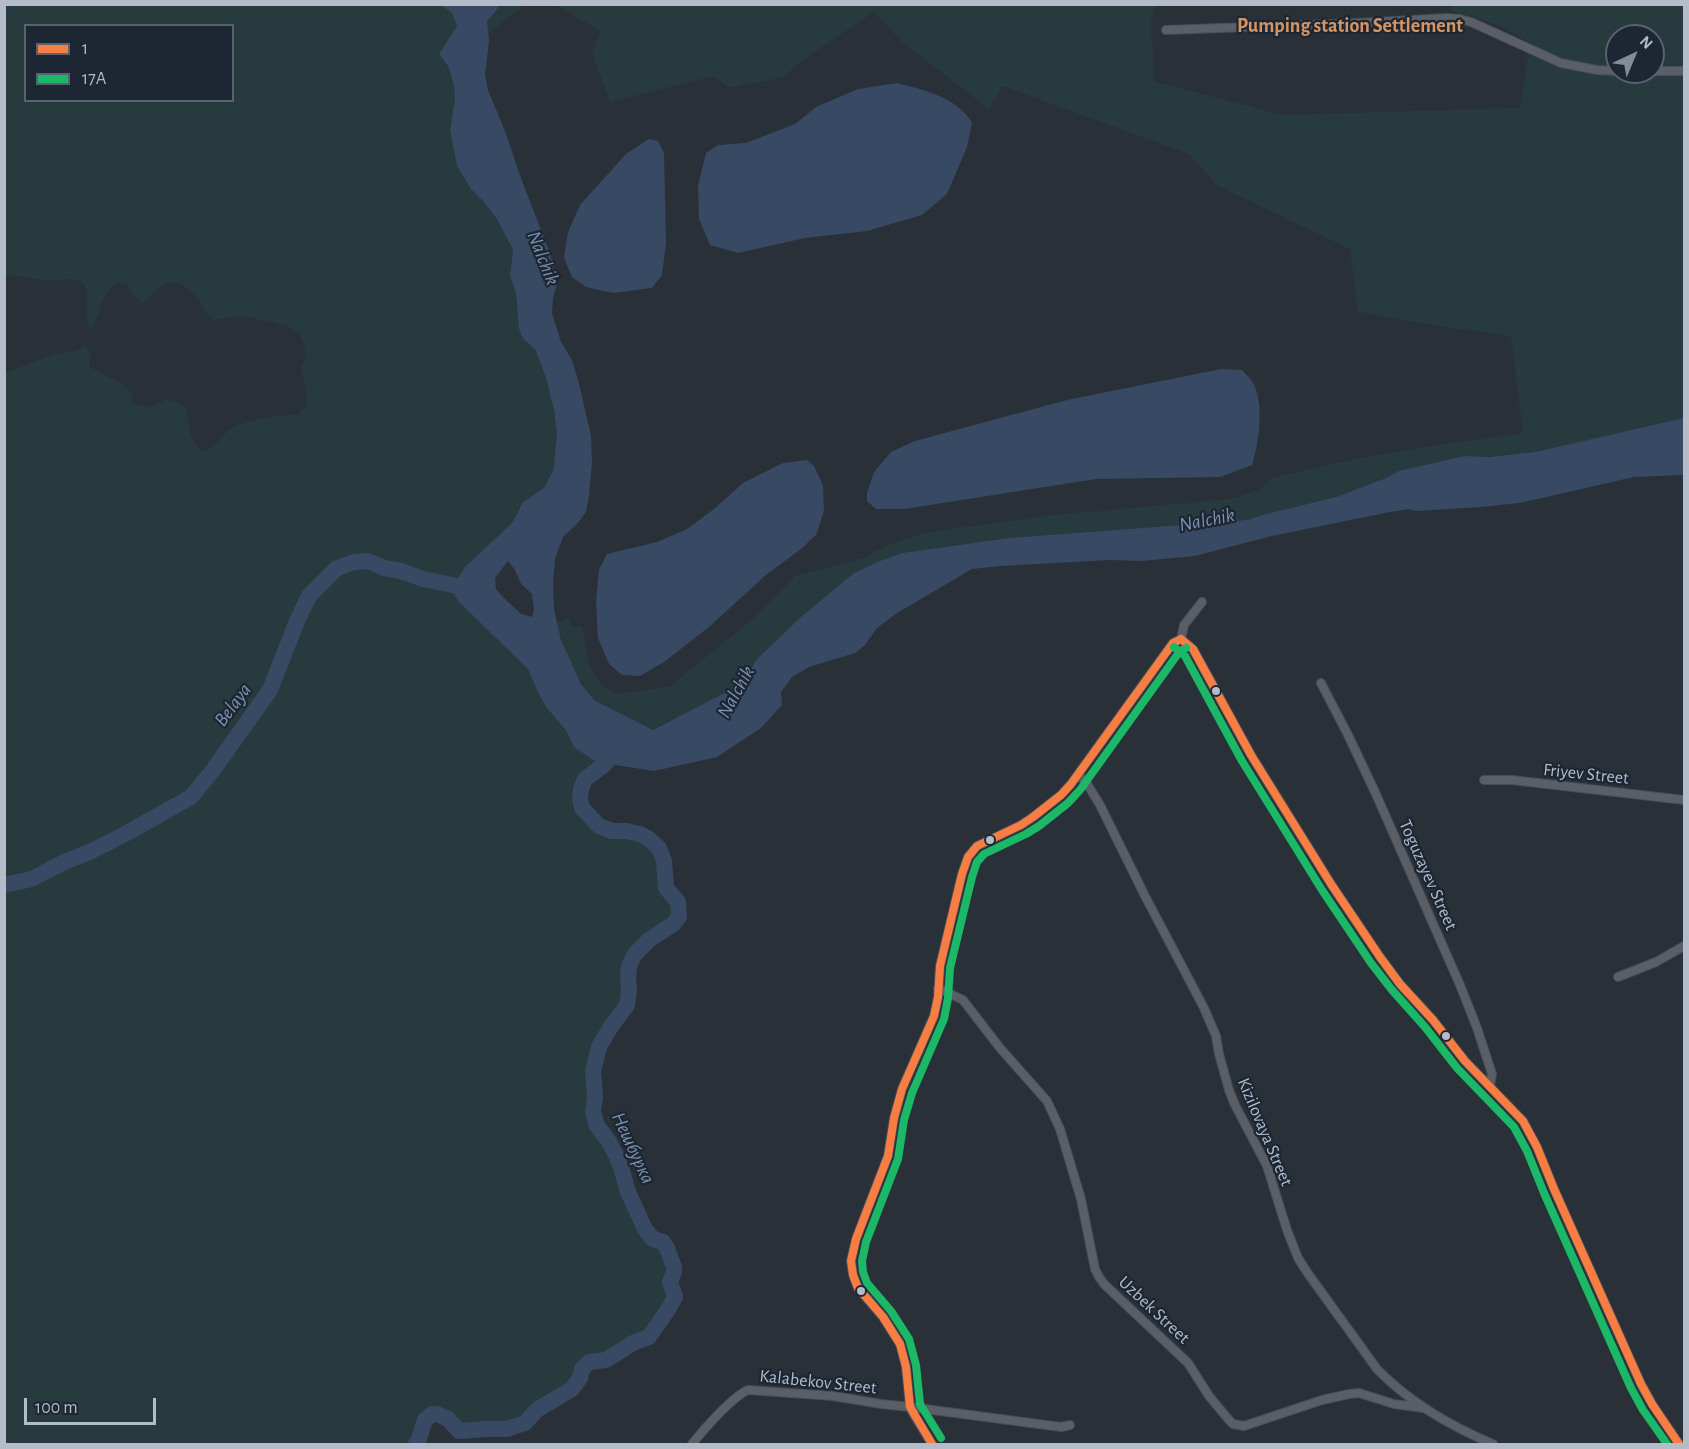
<!DOCTYPE html>
<meta charset="utf-8">
<style>
body{margin:0}
#map{position:relative;width:1689px;height:1449px;overflow:hidden;background:#2a3038;font-family:"Alegreya Sans",sans-serif}
canvas{display:block}
.frame{position:absolute;inset:0;border:6px solid #b4bcc9;pointer-events:none}
.legend{position:absolute;left:24px;top:24px;width:210px;height:78px;box-sizing:border-box;background:#1d2633;border:2px solid #59626f;margin:0;padding:8px 10px;list-style:none;font-size:18px;color:#b4bcc9}
.legend li{display:flex;align-items:center;gap:12px;height:30px}
.legend b{width:30px;border:2px solid #59626f}
.north{position:absolute;left:1605px;top:24px;width:60px;height:60px;box-sizing:border-box;background:#1d2633;border:2px solid #59626f;border-radius:50%;rotate:44deg;font-size:16px;font-weight:700;line-height:24px;text-align:center;color:#b4bcc9}
.north::after{content:'';display:block;margin:auto;width:21px;height:27px;background:#848b96;clip-path:polygon(50% 0,100% 100%,50% 72%,0 100%)}
.scale{position:absolute;left:24px;top:1398px;width:132px;height:27px;box-sizing:border-box;border:3px solid #b4bcc9;border-top:0;padding-left:8px;font-size:18px;line-height:21px;white-space:nowrap;color:#b4bcc9;-webkit-text-stroke:4px #1d2633;paint-order:stroke}
</style>
<div id="map">
<canvas width="1689" height="1449"></canvas>
<div class="frame"></div>
<ul class="legend">
<li><b style="height:8px;background:#f77d43"></b>1</li>
<li><b style="height:8px;background:#1ab867"></b>17А</li>
</ul>
<div class="north">N</div>
<div class="scale">100 m</div>
</div>
<script>
const ctx = document.querySelector('canvas').getContext('2d');
ctx.lineJoin = 'round';
function paint(path, color) {
  ctx.fillStyle = color;
  ctx.fill(path, 'evenodd');
}
function strokePath(path, color, width, dash) {
  ctx.strokeStyle = color;
  ctx.lineWidth = width;
  ctx.lineCap = dash ? 'butt' : 'round';
  ctx.setLineDash(dash || []);
  ctx.stroke(path);
}
function write(font, color, halo, rows, align = 'center') {
  ctx.font = font + ' "Alegreya Sans",sans-serif';
  ctx.lineWidth = 4.5;
  ctx.setLineDash([]);
  ctx.textBaseline = 'middle';
  ctx.strokeStyle = halo;
  ctx.fillStyle = color;
  for (const [text, x, y, turn = 0] of rows) {
    ctx.save();
    ctx.translate(x, y);
    ctx.rotate((+turn || 0) * Math.PI / 180);
    ctx.textAlign = isNaN(turn) ? turn : align;
    if (halo) ctx.strokeText(text, 0, 0);
    ctx.fillText(text, 0, 0);
    ctx.restore();
  }
}
const green = new Path2D(`
 M442,4L452,13L457,26L439,54L448,66L454,85L455,99L450,130L457,166L471,189L483,201L497,219L513,251L510,275L516,294L519,329L523,339L535,349L546,378L554,410L557,435L553,471L544,488L523,502L512,523L466,566L454,593L459,602L528,669L537,690L546,707L565,729L574,747L596,762L605,763C599,769 589,773 584,781C571,800 590,825 609,830C623,834 636,829 649,839C662,849 665,864 667,879C667,882 666,886 667,888C668,894 676,897 678,903C679,906 678,913 679,917C667,932 645,938 634,955C624,972 634,987 627,1004C625,1010 621,1013 617,1018C605,1032 594,1053 593,1071C592,1079 595,1087 595,1094C595,1100 593,1106 593,1112C594,1124 602,1131 608,1140C618,1156 621,1173 627,1191C632,1203 638,1217 645,1228C646,1231 650,1237 653,1239C659,1243 664,1240 667,1248C673,1260 675,1271 670,1282L675,1297L669,1308L649,1337L633,1343L606,1360L589,1362L582,1369L580,1378L572,1389L538,1409L525,1423L507,1429H485L459,1431L447,1418L437,1414L432,1415L425,1420L418,1442L416,1444H5V373L54,354L77,351L85,344L90,355V367L122,384L131,392L133,404C148,409 153,407 166,399L177,402L186,409C190,428 187,439 203,452C220,445 219,437 232,428C245,419 281,415 297,415L306,406V392L301,368L306,356L304,344L298,333L287,326L249,317L238,316L214,320C206,315 205,310 200,302C191,288 176,276 160,287C154,292 148,299 142,304L133,295L128,285L117,283C97,298 103,313 90,331L86,320L87,295L84,283C69,276 66,281 50,280C37,280 24,277 10,275L5,277V5ZM26,26H232V100H26Z
 M499,5H524L488,34L487,22L498,8Z
 M556,5H1156L1151,21L1154,81L1282,115L1520,108L1530,43L1501,26L1451,10V5H1684V418L1535,452L1489,457L1464,456L1399,471L1386,478L1336,497L1266,514L1247,520L1009,538L902,553L854,573L802,616L757,659L748,674L736,687L653,730C639,723 604,709 594,699C577,682 563,646 557,623L569,618L571,627H582L589,664L601,685L618,694L670,686L753,619L795,576L864,558L888,545L923,533L1044,516L1231,499L1259,490L1272,478L1340,462L1436,445L1523,433L1511,336L1446,327L1358,312L1350,249L1218,186L1189,154L1003,86L989,109L902,42L874,12L804,59L783,77L729,88L714,76L610,102L592,53L600,31ZM1617,36H1653V72H1617Z`);
const water = new Path2D(`
 M442,5H499L498,8L487,22L489,41L485,75L488,90L505,131L522,181L550,253L557,284L553,298L552,313L561,342L572,360L578,380L591,435L592,463L589,496L586,512L578,523L563,537L555,559L553,582L554,609L561,640L581,684L595,701L653,730L736,687L748,674L757,659L802,616L854,573L880,561L902,553L1009,538L1247,520L1266,514L1336,497L1386,478L1399,471L1464,456L1489,457L1535,452L1684,418V475L1634,477L1520,503L1481,507L1417,511L1409,509L1390,512L1272,536L1195,556L1142,561L1110,560L1000,566L972,569L897,613L877,628L865,645L855,653L809,667L792,677L781,692L782,705L761,728L717,757L654,771L596,762L574,747L565,729L546,707L537,690L528,669L459,602L453,593L458,578L466,566L512,523L523,502L544,488L553,471L557,435L554,410L546,378L535,349L523,339L519,329L516,294L510,275L513,250L497,219L483,201L471,189L457,166L450,130L455,99L454,85L448,66L439,54L457,26L452,13ZM508,561L515,570L521,584L532,594L534,611L532,617L521,614L502,596L496,589L495,578Z
 M897,83C926,91 954,96 972,122L967,147L947,194L922,215L867,231L805,238L738,253L710,245L699,219L698,186L706,153L718,145L746,143L795,124L816,107L858,89Z
 M649,139L658,141L664,153L666,243L662,275L652,288L613,293L586,287L572,277L564,258L568,232L580,205L626,154Z
 M1221,369L1242,370C1245,374 1249,377 1252,381C1265,402 1259,443 1252,465L1220,477L1096,479L904,509H876L867,501V493L874,472L891,452L915,441L1067,400Z
 M807,460L814,466L823,485L824,511L816,535L801,549L766,575L709,627L664,662L640,676L622,675L609,664L598,638L596,600L599,570L607,554L657,542L687,529L714,509L743,483L783,463Z`);
const river = new Path2D(`
 M4,885L32,879L64,862L92,851L127,833L191,797L213,770L270,690L297,621L309,596L337,568L354,562L368,561L384,568L401,571L423,579L462,587
 M416,1444L418,1442L425,1420L432,1414H437L448,1419L459,1431L485,1429H507L525,1423L538,1409L572,1389L580,1378L582,1369L589,1362L606,1360L633,1343L649,1337L669,1308L675,1297L670,1282L674,1272V1267L667,1248L663,1242L653,1239L645,1229L628,1192L621,1167L616,1155L608,1140L597,1126L593,1112L595,1095L593,1071L599,1047L610,1028L627,1005L629,990L628,977L629,967L634,955L649,940L673,924L679,917L678,902L666,888L664,861L659,848L649,839L640,834L626,831H612L599,826L582,808L580,799L581,789L585,779L604,765L619,747`);
const minor = new Path2D(`
 M1166,30L1358,23L1447,18L1460,19L1471,22L1561,63L1597,70L1617,71
 M1653,71H1684
 M1181,639L1193,649L1251,755L1331,884L1380,957L1400,984L1433,1020L1465,1061L1523,1121L1537,1147L1554,1189L1641,1384L1652,1404L1679,1444
 M1181,639L1184,625L1202,602
 M1321,683L1348,735L1375,792L1460,985L1477,1028L1492,1074L1490,1085
 M1078,775L1086,782L1100,805L1145,896L1204,1008L1216,1036L1219,1054L1229,1090L1235,1105L1267,1166L1287,1230L1298,1258L1309,1275L1377,1369C1409,1402 1450,1426 1493,1444
 M1484,780H1512L1684,800
 M1618,977L1656,962L1684,946
 M938,988L963,1000L1000,1048L1047,1101L1060,1129L1081,1199L1095,1269L1099,1277L1104,1284L1188,1363L1209,1396L1229,1420L1233,1424L1244,1426L1322,1400L1349,1394L1359,1393L1394,1404L1423,1408
 M692,1444C703,1430 732,1397 748,1390L833,1396L881,1404L910,1407L1061,1427L1070,1425
 M932,1444L914,1415L910,1407L906,1367L900,1344L883,1317L858,1288L853,1275L851,1261L856,1239L888,1156L894,1118L902,1089L934,1016L938,997L940,966L962,874L968,857L977,846L1021,825L1033,817L1061,795L1071,784L1173,643L1181,639`);
const bus1 = new Path2D(`
 M1181,639L1193,649L1251,755L1331,884L1380,957L1400,984L1433,1020L1465,1061L1523,1121L1537,1147L1554,1189L1641,1384L1652,1404L1679,1444
 M932,1444L910,1407L906,1367L900,1344L883,1317L858,1288L853,1275L851,1261L856,1239L888,1156L894,1118L902,1089L934,1016L938,997L940,966L962,874L968,857L977,846L1021,825L1033,817L1061,795L1071,784L1173,643L1181,639`);
const bus2 = new Path2D(`
 M1174,647L1185,656L1242,761L1322,890L1371,963L1392,990L1425,1027L1457,1068L1514,1127L1527,1151L1544,1193L1631,1388L1643,1410L1667,1444
 M941,1438L920,1404L916,1365L909,1339L891,1311L867,1283L863,1272L862,1261L866,1242L898,1159L904,1120L912,1093L944,1019L948,998L950,968L972,877L977,862L984,854L1026,834L1039,826L1068,803L1080,790L1180,651L1186,648`);
const markers = [
 [1216,691,5,"#b4bcc9"],
 [990,840,5,"#b4bcc9"],
 [1446,1036,5,"#b4bcc9"],
 [861,1291,5,"#b4bcc9"]
];
const streetNames = [
 ["Friyev Street",1586,774,6],
 ["Toguzayev Street",1428,875,66],
 ["Kizilovaya Street",1265,1132,67],
 ["Uzbek Street",1154,1310,43],
 ["Kalabekov Street",818,1382,6]
];
const neighbourhoodNames = [
 ["Pumping station Settlement",1350,26]
];
const waterNames = [
 ["Nalchik",543,258,68],
 ["Nalchik",1207,520,-11],
 ["Nalchik",736,692,-61],
 ["Belaya",233,705,-53],
 ["Нешбурка",633,1148,65]
];
paint(green, '#273a3e');
paint(water, '#384963');
strokePath(river, '#384963', 16);
strokePath(minor, '#484c53', 10);
strokePath(minor, '#5a5e66', 8);
strokePath(bus1, '#f77d43', 8);
strokePath(bus2, '#1ab867', 8);
for (const [x, y, r, color] of markers) {
  const dot = new Path2D();
  dot.arc(x, y, r, 0, 2 * Math.PI);
  ctx.fillStyle = color;
  ctx.fill(dot);
  strokePath(dot, '#1d2633', 2);
}
write('18px', '#b4bcc9', '#1d2633', streetNames);
write('bold 20px', '#d59563', '#1d2633', neighbourhoodNames);
write('italic 20px', '#7c92b1', '#1d2633', waterNames);
</script>
